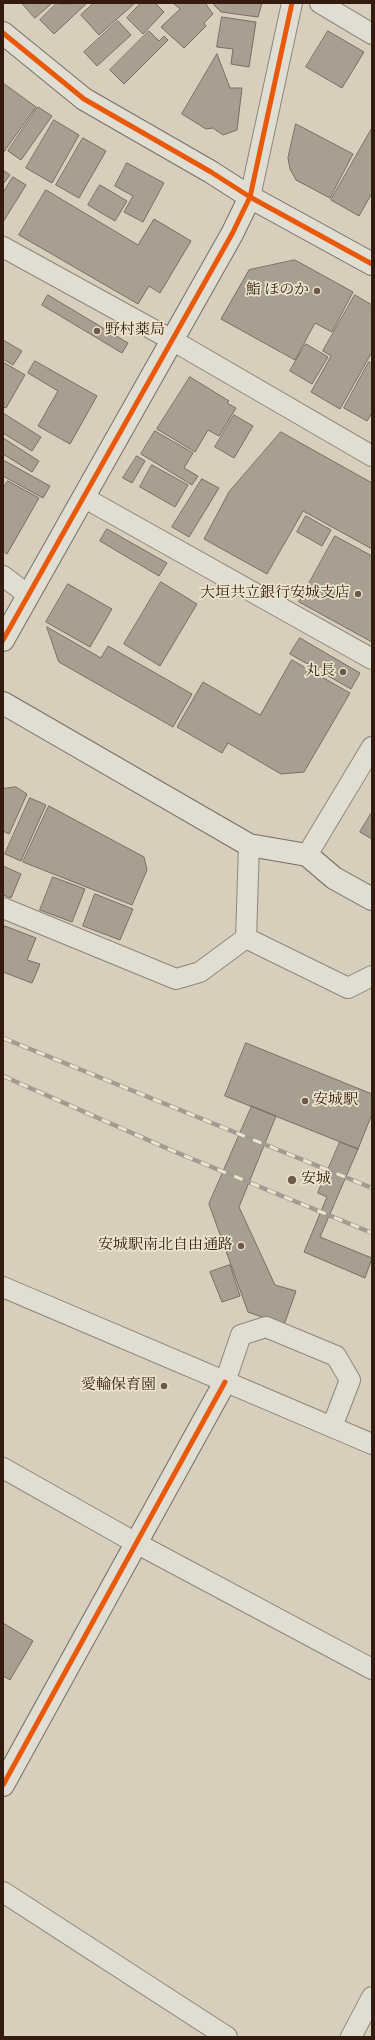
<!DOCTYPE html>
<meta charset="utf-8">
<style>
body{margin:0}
#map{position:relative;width:375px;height:2040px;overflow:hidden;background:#d7cfbb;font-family:"IM FELL English",serif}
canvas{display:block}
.frame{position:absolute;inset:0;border:4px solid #341b0f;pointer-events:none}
</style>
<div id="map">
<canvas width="375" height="2040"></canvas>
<div class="frame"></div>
</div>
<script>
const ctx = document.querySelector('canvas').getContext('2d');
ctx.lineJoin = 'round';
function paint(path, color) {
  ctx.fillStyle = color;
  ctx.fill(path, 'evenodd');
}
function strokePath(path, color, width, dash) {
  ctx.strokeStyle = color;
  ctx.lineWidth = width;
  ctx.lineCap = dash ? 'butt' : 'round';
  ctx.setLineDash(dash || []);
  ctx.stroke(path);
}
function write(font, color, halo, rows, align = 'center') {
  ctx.font = font + ' "IM FELL English","Noto Serif JP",serif';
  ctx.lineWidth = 3.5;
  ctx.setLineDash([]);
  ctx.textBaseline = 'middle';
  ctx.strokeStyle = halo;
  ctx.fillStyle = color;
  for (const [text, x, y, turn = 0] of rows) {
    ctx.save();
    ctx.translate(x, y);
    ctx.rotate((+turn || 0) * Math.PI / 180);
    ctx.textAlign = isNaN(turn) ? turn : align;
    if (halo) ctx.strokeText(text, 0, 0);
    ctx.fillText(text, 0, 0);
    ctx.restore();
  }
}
const building = new Path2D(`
 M22,3H52L35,18Z
 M57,3L62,4L87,3L54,34L40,20Z
 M94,3H135L99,35L81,15Z
 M141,3H155L164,12L143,34L127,18Z
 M173,3H205L213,14L204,23L206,26L184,48L161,27L180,9Z
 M217,3H262L258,17L221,12L214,5Z
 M222,17L256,22L249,67L231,64L233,49L217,47Z
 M118,21L131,35L97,66L84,52Z
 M149,31L159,41L164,36L168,40L124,84L110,70Z
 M328,31L364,52L342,88L306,67Z
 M217,54L230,88H242L237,130L223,135L213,128L206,129L182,114Z
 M3,83L36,107L3,153Z
 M38,107L52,116L21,160L8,151Z
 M54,120L79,135L52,183L26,168Z
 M296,124L353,154L330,198L296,180L290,169L288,158Z
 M372,128V193L359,216L331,200Z
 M83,138L106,151L79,198L56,185Z
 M127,163L164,183L143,222L124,212L133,196L115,186Z
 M3,170L10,175L3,184Z
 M13,177L26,185L3,222V193Z
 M100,185L127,201L115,221L88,205Z
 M46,190L138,245L154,219L191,241L160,293L149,286L138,304L19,235Z
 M295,260L353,292L332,332L315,323L295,360L221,319L249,270Z
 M48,295L128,343L122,353L42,305Z
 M355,295L372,305V352L340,409L311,392L331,356L323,351Z
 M3,340L22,351L13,365L3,359Z
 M306,344L328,357L312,384L290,371Z
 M35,361L97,396L70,444L38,426L58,391L28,373Z
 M3,362L25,375L6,408L3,407Z
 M369,362L372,364V413L367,421L344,408Z
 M190,377L229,401L227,403L236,408L219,436L208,430L195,452L157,429Z
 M3,413L41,437L32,451L3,433Z
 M234,415L253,426L234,458L215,447Z
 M155,431L193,453L184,468L198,476L192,485L141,454Z
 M281,432L372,483V549L303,511L267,574L204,539L229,492Z
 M3,438L39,461L32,472L3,454Z
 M137,456L145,461L132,483L123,478Z
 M3,460L50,486L43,498L3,476Z
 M152,465L188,485L175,507L140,487Z
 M202,479L219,488L189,537L172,527Z
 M8,481L39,498L7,554L3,551V488Z
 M306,516L331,530L322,546L297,532Z
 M107,529L167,563L159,576L100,541Z
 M335,536L372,556V642L299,602Z
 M161,582L197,604L160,666L124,644Z
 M68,584L112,609L90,647L46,622Z
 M47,627L101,658L108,646L192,694L173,727L59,662Z
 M300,638L360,673L351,689L290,654Z
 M292,660L350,693L304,772L281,774L228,743L222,753L177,727L203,682L260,715Z
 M16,787L27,794L9,834L3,831V789Z
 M30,798L46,805L21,861L5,854Z
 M49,806L144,857L147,870L132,905L23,862Z
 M372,812V839L360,832Z
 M3,866L21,874L11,898L3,895Z
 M53,877L85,889L72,922L40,910Z
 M95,894L133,909L120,940L83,926Z
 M5,926L36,938L27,960L40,964L32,983L3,972V932Z
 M246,1043L372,1094V1114L358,1149L225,1096Z
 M252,1106L276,1116L239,1207L275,1285L296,1291L284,1325L248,1312L209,1204Z
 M340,1142L358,1149L320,1237L372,1258L365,1278L304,1252L327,1197L318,1193Z
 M230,1265L240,1296L222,1302L210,1272Z
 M3,1623L33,1641L10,1680L3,1676Z`);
const street = new Path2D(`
 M320,3L372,34
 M250,197L292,3
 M3,247L172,340L372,456
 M83,497L372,659
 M3,576L27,594
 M249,845L246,938L348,988L372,976
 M307,855L372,747
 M3,908L176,979L200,972L246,938
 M3,1287L372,1444
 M225,1382L241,1335L266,1327L336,1356L350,1380L332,1427
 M3,1468L136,1543L372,1669
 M3,1892L227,2037
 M351,2037L372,1997`);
const secondary = new Path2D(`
 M3,33L84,99L211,172L250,197L372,264
 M3,640L232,234L250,197
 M3,703L249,845L307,855L334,878L372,899
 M3,1785L225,1382`);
const rail = new Path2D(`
 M3,1038L372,1188
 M3,1076L173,1151L372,1233`);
const cycleway = new Path2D(`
 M3,33L84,99L211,172L250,197L372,264
 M3,640L232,234L250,197L292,3
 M3,1785L225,1382`);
const markers = [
 [317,291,4,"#6d5a4b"],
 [97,331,4,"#6d5a4b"],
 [358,594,4,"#6d5a4b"],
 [343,672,4,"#6d5a4b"],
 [305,1101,4,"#6d5a4b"],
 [292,1180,5,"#6d5a4b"],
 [241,1246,4,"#6d5a4b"],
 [164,1386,4,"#6d5a4b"]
];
const poiNames = [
 ["鮨 ほのか",309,291],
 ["野村薬局",105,331,"left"],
 ["大垣共立銀行安城支店",350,594],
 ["丸長",335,672],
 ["安城駅",313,1101,"left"],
 ["安城",301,1180,"left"],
 ["安城駅南北自由通路",233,1246],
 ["愛輪保育園",156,1386]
];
paint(building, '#a7a092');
strokePath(building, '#776e63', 1);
strokePath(street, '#8e867a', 22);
strokePath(secondary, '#776e63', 24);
strokePath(street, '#e0ddd2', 20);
strokePath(secondary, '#e0ddd2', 22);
strokePath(rail, '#a19b92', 4.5);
strokePath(rail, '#ece4cc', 3, [9]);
strokePath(cycleway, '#e8590c', 5);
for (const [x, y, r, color] of markers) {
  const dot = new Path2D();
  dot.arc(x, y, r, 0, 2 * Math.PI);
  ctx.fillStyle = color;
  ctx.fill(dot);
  strokePath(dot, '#ece4cc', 1.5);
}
write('15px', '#341b0f', '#ece4cc', poiNames, 'right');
</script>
